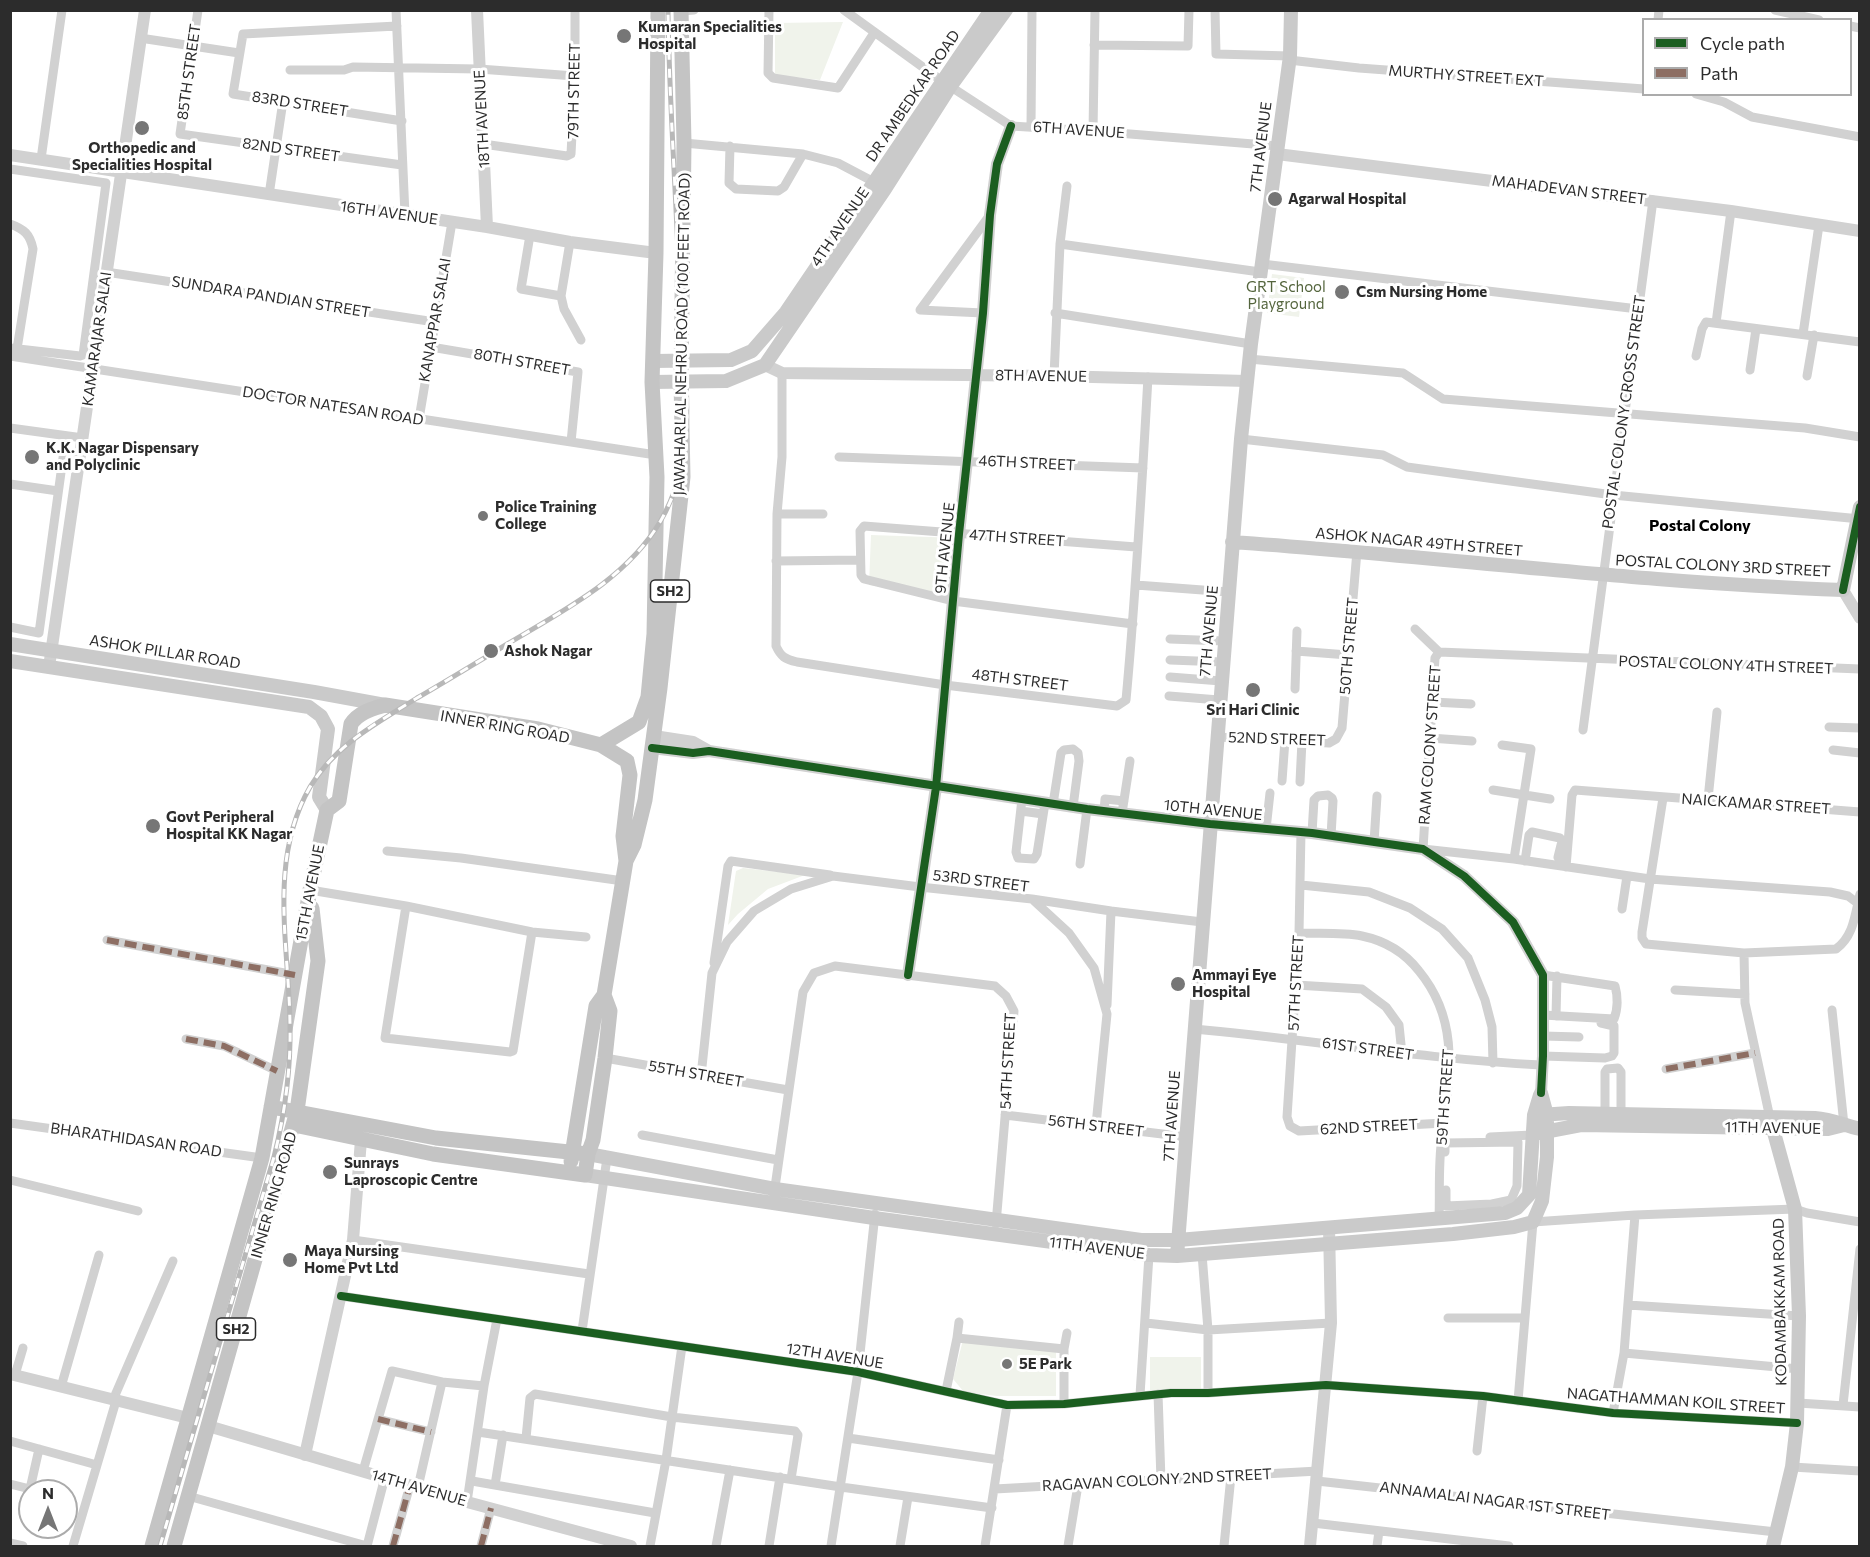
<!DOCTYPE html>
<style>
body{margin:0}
#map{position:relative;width:1870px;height:1557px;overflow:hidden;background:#fff;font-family:Commissioner,sans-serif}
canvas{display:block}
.frame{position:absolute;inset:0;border:12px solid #2c2c2c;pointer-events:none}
.legend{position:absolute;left:1642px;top:18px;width:210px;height:78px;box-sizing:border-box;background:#fff;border:2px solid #ababab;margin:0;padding:8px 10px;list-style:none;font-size:18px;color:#2c2c2c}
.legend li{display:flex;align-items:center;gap:12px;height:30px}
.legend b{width:30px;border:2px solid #ababab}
.north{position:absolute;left:18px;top:1479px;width:60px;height:60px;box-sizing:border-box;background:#fff;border:2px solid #ababab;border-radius:50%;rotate:0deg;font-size:16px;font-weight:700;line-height:24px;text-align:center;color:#2c2c2c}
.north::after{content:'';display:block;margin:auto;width:21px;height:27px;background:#767676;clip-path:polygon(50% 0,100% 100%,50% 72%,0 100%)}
</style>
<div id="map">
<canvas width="1870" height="1557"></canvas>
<div class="frame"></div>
<ul class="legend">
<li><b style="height:8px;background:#1b5e20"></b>Cycle path</li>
<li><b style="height:8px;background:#8d6e63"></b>Path</li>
</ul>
<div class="north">N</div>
</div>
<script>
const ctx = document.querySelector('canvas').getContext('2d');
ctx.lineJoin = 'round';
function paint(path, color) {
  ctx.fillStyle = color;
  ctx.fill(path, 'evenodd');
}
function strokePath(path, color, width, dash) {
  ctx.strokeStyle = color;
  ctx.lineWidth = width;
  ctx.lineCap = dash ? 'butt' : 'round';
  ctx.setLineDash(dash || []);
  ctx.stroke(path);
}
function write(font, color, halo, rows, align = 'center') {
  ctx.font = font + ' Commissioner,sans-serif';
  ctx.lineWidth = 6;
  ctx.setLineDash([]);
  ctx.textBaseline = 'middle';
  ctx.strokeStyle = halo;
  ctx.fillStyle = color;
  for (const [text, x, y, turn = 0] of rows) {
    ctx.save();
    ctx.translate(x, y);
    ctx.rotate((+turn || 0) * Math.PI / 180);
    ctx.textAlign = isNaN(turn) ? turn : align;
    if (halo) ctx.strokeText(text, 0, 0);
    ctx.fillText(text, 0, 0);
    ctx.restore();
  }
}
const green = new Path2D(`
 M843,22L820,80L775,75V23Z
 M1272,274L1304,278L1299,317L1267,313Z
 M871,535L959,538L952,597L869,585Z
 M743,868L805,875L768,889L738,914L728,925L736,871Z
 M963,1340L1056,1349V1396H997L964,1392L953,1379Z
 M1150,1357H1201V1390H1150Z`);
const minor = new Path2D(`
 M198,10L180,134L402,165
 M396,10L405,215
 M769,10L768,73L773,78L838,88L874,33
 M844,10L942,81L1011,126L1093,131L1278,146
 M1215,10L1216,54L1290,56
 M1775,10L1819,20
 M681,11L694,10
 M1658,20L1659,10
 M397,26L243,34L233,94L402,121
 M1850,26L1860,28
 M140,38L239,53
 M1094,45L1188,46L1189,10
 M1289,60L1359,68L1644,89
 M290,70H344L353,67L479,69L575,76
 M1696,94L1724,102L1752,117L1860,137
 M1031,127L1032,10
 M1093,131L1095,10
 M684,143L803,154L838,163L874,182
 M483,144L567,156L571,154L575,76V10
 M730,146L729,183L736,189L778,191L784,187L803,154
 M41,159L62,10
 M10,169L106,183L83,355L80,356L10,348
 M269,195L283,101
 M10,224C24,229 30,234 33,249L17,349
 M530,235L521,289L561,296L570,242
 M1060,244L1260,272
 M1262,264L1638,309
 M106,272L435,322
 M561,296L564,309L581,340
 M983,313L920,310L990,215
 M1055,313L1251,344
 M1716,323L1731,211
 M1803,334L1819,225
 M431,347L578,372L571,442
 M10,356L656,455
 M1696,356L1702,329L1706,322L1860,342
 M1249,359L1403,373L1443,399L1805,428L1860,437
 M1750,370L1756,329
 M782,373V457L777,514L776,646C781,657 785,659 797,662L945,685L1117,706L1126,700C1136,593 1142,485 1148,377
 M1054,376L1060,244L1067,186
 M1807,376L1814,335
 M419,419L452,222
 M10,428L83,438
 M1241,439L1383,455L1407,467L1613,495L1860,519
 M839,457L1143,468
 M10,484L58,491
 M777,514H823
 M776,561L860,560
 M1136,585L1229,592
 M1133,624L953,601L864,579L861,575L860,531L864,526L1136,547
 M10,627L39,633L66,436
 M1415,629L1439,652
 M1170,639L1225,641
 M1296,651L1348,655
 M1170,660L1223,662
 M1860,669L1439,652L1435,658L1423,849L1514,859L1650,879L1830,892L1848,896L1860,905
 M1170,677L1221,681
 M1295,689L1297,631
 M1169,696L1219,700
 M1433,702L1471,704
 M1829,727L1860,728
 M1583,730L1653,200
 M1218,737L1329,743L1336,739L1342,728L1357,551
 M1430,738L1472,741
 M1502,745L1531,749L1514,859
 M1833,750L1860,753
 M1282,781L1285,740
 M1300,782L1302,741
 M1493,790L1550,799
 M1663,798L1642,932V938L1646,944L1744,953L1836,949C1854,936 1855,914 1860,894
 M1022,799L1016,852L1018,858L1034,859L1037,854L1045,803
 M1708,799L1717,712
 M1053,804L1061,753L1064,750L1073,749L1078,753L1079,761L1073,807
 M1021,811L1043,814
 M1104,811L1105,799L1124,801
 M1122,813L1130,761
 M1266,829L1270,793
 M1301,832L1299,933L1287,1117L1290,1126L1299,1131L1444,1123
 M1312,833L1314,800L1318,796L1328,795L1332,798L1333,801L1331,836
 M1374,842L1377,796
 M387,851L461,858L623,881
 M1525,861L1529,835L1532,832L1560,838L1562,841L1558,857L1566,860
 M1080,864L1087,809
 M1566,867L1572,795L1575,790L1860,812
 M1301,885L1369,892L1410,908L1442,929L1468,958L1485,1000L1492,1027L1493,1063
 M310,890L406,906L532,932L586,937
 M1032,899L1111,911L1107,1005
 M406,906L385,1038L510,1052L513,1051L532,932
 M1622,909L1627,876
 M1111,911L1202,922
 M1299,933C1319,934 1342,932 1362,936C1386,941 1405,953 1419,971C1461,1022 1449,1077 1442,1137C1438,1164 1440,1192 1439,1219
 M107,940L295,975
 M1744,953L1745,1003L1770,1118
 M714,963L728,866L731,861L830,875
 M1543,975L1615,986C1618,996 1618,1009 1614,1019L1543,1015
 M1296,985L1362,989L1386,1007L1399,1025L1402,1054
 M1675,990L1745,994
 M1832,1010L1844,1125
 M1556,1016L1557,976
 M1195,1029C1311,1040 1425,1059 1541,1065
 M1543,1036L1579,1037
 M186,1039L224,1046L277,1071
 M1543,1056L1605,1058L1612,1056L1614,1053V1026L1601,1023
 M605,1058L788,1090
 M1666,1069L1755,1053
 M701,1076L712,973L727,942L754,911L791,889L833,876L920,887L1032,899L1069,933L1094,968L1107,1014L1096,1125
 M1605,1114V1072L1607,1069L1618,1068L1621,1072V1114
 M1005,1115L1187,1137
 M10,1123L262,1158
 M642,1135L778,1160
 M1490,1137L1532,1135
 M1445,1152V1143L1518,1142L1517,1186L1511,1200L1492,1204L1493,1214
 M10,1180L138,1211
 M1446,1190V1206L1492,1204
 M774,1194L803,992L814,973L835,966L995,986L1006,996L1014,1011L996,1224
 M353,1240L589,1274
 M1202,1254L1208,1330V1393
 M341,1296L858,1372L1007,1405L1064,1404L1171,1393H1208L1326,1385L1483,1396L1613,1413L1797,1423
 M1628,1305L1799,1316
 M1448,1318H1524
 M1146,1323L1208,1330L1331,1323
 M582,1331L607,1158
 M957,1338L959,1322
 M1064,1349L1067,1333
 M1624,1353L1799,1369
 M15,1375L23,1348
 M442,1382L484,1386
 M61,1387L99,1255
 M946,1391L957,1338L1064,1349V1404
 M1158,1394L1161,1480
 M1140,1395L1149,1255
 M113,1400L173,1261
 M1518,1401L1533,1222L1635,1215L1795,1209L1807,1213L1860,1222
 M1798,1403L1860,1407
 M1843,1405L1860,1249
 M1613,1413L1624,1353L1635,1215
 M378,1419L431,1432
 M478,1432L841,1487L992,1508
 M526,1438L530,1398L535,1394L672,1417L795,1431L798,1435L791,1479
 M848,1438L999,1460
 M10,1441L97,1465
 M1477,1451L1483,1396
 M1792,1467L1860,1471
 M363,1471L392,1371L442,1382L418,1487
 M472,1481L655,1513
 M1317,1481L1776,1532
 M10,1484L30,1489L39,1449
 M495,1485L503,1435
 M995,1489L1318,1471
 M188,1496L367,1546
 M467,1502L484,1386L497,1319
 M1313,1523L1509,1546
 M10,1543L23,1546
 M73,1546L116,1401
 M367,1546L385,1477
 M393,1546L410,1485
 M481,1546L491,1508
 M650,1546L666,1460L682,1346
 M716,1546L730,1470
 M769,1546L780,1477
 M831,1546L858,1372L875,1214
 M900,1546L908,1497
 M985,1546L1007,1405
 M1068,1546L1078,1485
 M1224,1546L1231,1476
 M1377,1546L1379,1531`);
const tertiary = new Path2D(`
 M477,10L487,227
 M1277,154L1731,211L1860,231
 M10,155L487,227L570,242L656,253
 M765,365L782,373L1054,376L1247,381
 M1843,590L1860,618
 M49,667L145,10
 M654,736L693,742L709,751
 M652,748L693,753L709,751L1087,809L1210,824L1312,833L1423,849L1464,876L1513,922L1543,975V1056L1541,1093
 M908,975L936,787L959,534L983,313L990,215L997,164L1011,126
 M10,1374L188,1418
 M208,1426L467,1502L631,1546
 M305,1455L353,1240L361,1140
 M1310,1546L1331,1323L1329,1227`);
const secondary = new Path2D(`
 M653,361L731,360L752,351L786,312L991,10
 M652,382L726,381L765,365L885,189L950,87L1006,10
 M1232,542C1436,556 1638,583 1843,590L1860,507
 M10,644L314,692L385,705
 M10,661L309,707L321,716L328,729L319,797L327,810
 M1540,1115L1569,1113L1815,1118C1832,1119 1843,1125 1860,1129
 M1770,1118L1795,1209L1799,1316L1797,1423L1792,1467L1773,1546
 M1539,1133L1581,1125L1828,1129L1844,1125
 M588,1154L775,1189L1141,1240H1178L1493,1214L1505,1213L1517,1208L1529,1195L1534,1115L1540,1095
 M585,1175L874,1218L1149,1255L1177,1256L1453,1234L1514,1227L1533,1222L1542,1201L1547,1157V1115L1541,1093
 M1177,1256L1241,439L1251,344L1290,56L1291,10`);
const primary = new Path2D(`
 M601,745L639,722L648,697L654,634L657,477L652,382L656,253L658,10
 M626,861L634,845L645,800L660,688L683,477L681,381L684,143L681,10
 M271,1107L436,1138L588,1154
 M571,1161L596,1006L604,995
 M152,1546L262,1158L310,890L327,810L339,801L351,724C359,712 372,709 385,705L538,729L601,745L627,761L630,775L623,836L626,861L604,995L610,1011L605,1058L593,1140L588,1154L585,1175L433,1154L294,1125
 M174,1546L297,1111L318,961L312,908`);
const rail = new Path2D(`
 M160,1546L274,1157C285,1113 291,1069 290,1024C289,945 268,860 310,787C335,745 377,723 417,698C448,680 479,661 509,643C564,610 626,579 660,522C704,447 681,361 679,279C676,189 669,100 668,10`);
const quiet = new Path2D(`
 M107,940L295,975
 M186,1039L224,1046L277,1071
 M1666,1069L1755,1053
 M378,1419L431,1432
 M393,1546L410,1485
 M481,1546L491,1508`);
const cycleway = new Path2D(`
 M1843,590L1860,507
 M652,748L693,753L709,751L1087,809L1210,824L1312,833L1423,849L1464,876L1513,922L1543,975V1056L1541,1093
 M908,975L936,787L959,534L983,313L990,215L997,164L1011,126
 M341,1296L858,1372L1007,1405L1064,1404L1171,1393H1208L1326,1385L1483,1396L1613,1413L1797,1423`);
const markers = [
 [624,36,8,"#767676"],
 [142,128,8,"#767676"],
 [1275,199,8,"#767676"],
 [1342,292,8,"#767676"],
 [32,457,8,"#767676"],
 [483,516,6,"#767676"],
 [491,651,8,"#767676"],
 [1253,690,8,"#767676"],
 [153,826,8,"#767676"],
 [1178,984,8,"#767676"],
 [330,1172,8,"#767676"],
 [290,1260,8,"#767676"],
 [1007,1364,6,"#767676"]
];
const shields = [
 [670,591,39],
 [236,1329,39]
];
const shieldNames = [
 ["SH2",670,591],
 ["SH2",236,1329]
];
const poiNames = [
 ["Kumaran Specialities",638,27],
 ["Hospital",638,44],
 ["Orthopedic and",142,148,"center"],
 ["Specialities Hospital",142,165,"center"],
 ["Agarwal Hospital",1288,199],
 ["Csm Nursing Home",1356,292],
 ["K.K. Nagar Dispensary",46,448],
 ["and Polyclinic",46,465],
 ["Police Training",495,507],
 ["College",495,524],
 ["Ashok Nagar",504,651],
 ["Sri Hari Clinic",1253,710,"center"],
 ["Govt Peripheral",166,817],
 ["Hospital KK Nagar",166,834],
 ["Ammayi Eye",1192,975],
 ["Hospital",1192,992],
 ["Sunrays",344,1163],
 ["Laproscopic Centre",344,1180],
 ["Maya Nursing",304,1251],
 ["Home Pvt Ltd",304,1268],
 ["5E Park",1019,1364]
];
const streetNames = [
 ["85TH STREET",189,72,-82],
 ["MURTHY STREET EXT",1466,76,4],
 ["79TH STREET",574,91,-89],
 ["DR AMBEDKAR ROAD",913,96,-56],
 ["83RD STREET",300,104,9],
 ["18TH AVENUE",482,119,-93],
 ["6TH AVENUE",1079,130,4],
 ["7TH AVENUE",1261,147,-83],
 ["82ND STREET",291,150,8],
 ["MAHADEVAN STREET",1569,190,7],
 ["16TH AVENUE",389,213,8],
 ["4TH AVENUE",840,227,-56],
 ["SUNDARA PANDIAN STREET",271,297,9],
 ["KANAPPAR SALAI",435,320,-80],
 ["JAWAHARLAL NEHRU ROAD (100 FEET ROAD)",682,334,-89],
 ["KAMARAJAR SALAI",97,339,-82],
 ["80TH STREET",522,362,10],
 ["8TH AVENUE",1041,376,1],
 ["DOCTOR NATESAN ROAD",333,406,9],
 ["POSTAL COLONY CROSS STREET",1624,412,-82],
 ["46TH STREET",1027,463,3],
 ["47TH STREET",1017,538,4],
 ["ASHOK NAGAR 49TH STREET",1419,542,5],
 ["9TH AVENUE",945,548,-84],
 ["POSTAL COLONY 3RD STREET",1723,566,3],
 ["7TH AVENUE",1209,631,-85],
 ["50TH STREET",1349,646,-85],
 ["ASHOK PILLAR ROAD",165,652,9],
 ["POSTAL COLONY 4TH STREET",1726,665,2],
 ["48TH STREET",1020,680,7],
 ["INNER RING ROAD",505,727,10],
 ["52ND STREET",1277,739,2],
 ["RAM COLONY STREET",1430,745,-86],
 ["NAICKAMAR STREET",1756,804,4],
 ["10TH AVENUE",1213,810,6],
 ["53RD STREET",981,881,7],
 ["15TH AVENUE",310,893,-79],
 ["57TH STREET",1296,983,-87],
 ["61ST STREET",1368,1049,8],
 ["54TH STREET",1008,1061,-87],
 ["55TH STREET",696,1074,10],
 ["59TH STREET",1445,1097,-86],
 ["7TH AVENUE",1172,1116,-86],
 ["56TH STREET",1096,1126,7],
 ["62ND STREET",1369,1127,-3],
 ["11TH AVENUE",1773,1128,1],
 ["BHARATHIDASAN ROAD",136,1140,8],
 ["INNER RING ROAD",274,1195,-74],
 ["11TH AVENUE",1097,1248,7],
 ["KODAMBAKKAM ROAD",1780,1302,-91],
 ["12TH AVENUE",835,1356,9],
 ["NAGATHAMMAN KOIL STREET",1676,1401,4],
 ["RAGAVAN COLONY 2ND STREET",1157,1480,-3],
 ["14TH AVENUE",419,1488,16],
 ["ANNAMALAI NAGAR 1ST STREET",1495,1501,7]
];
const parkNames = [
 ["GRT School",1286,287],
 ["Playground",1286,304]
];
const neighbourhoodNames = [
 ["Postal Colony",1700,526]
];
paint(green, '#f0f3eb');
strokePath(minor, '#d1d1d1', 9);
strokePath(tertiary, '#d1d1d1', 12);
strokePath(secondary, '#cacaca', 14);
strokePath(primary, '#c4c4c4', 15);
strokePath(rail, '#b8b8b8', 5);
strokePath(rail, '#fff', 3, [9]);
strokePath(quiet, '#8d6e63', 6, [12, 6]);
strokePath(cycleway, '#1b5e20', 8);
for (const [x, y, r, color] of markers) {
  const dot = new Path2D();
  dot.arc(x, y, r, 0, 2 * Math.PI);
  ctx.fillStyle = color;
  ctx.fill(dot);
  strokePath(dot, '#fff', 2);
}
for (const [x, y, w] of shields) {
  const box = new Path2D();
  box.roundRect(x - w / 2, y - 11, w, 22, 4.5);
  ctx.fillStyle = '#fff';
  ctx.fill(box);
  strokePath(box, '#2c2c2c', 1.5);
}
write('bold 14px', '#2c2c2c', null, shieldNames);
write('bold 15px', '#2c2c2c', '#fff', poiNames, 'left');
write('15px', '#2c2c2c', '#fff', streetNames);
write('15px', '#54653d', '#fff', parkNames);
write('bold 16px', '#000', '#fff', neighbourhoodNames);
</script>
